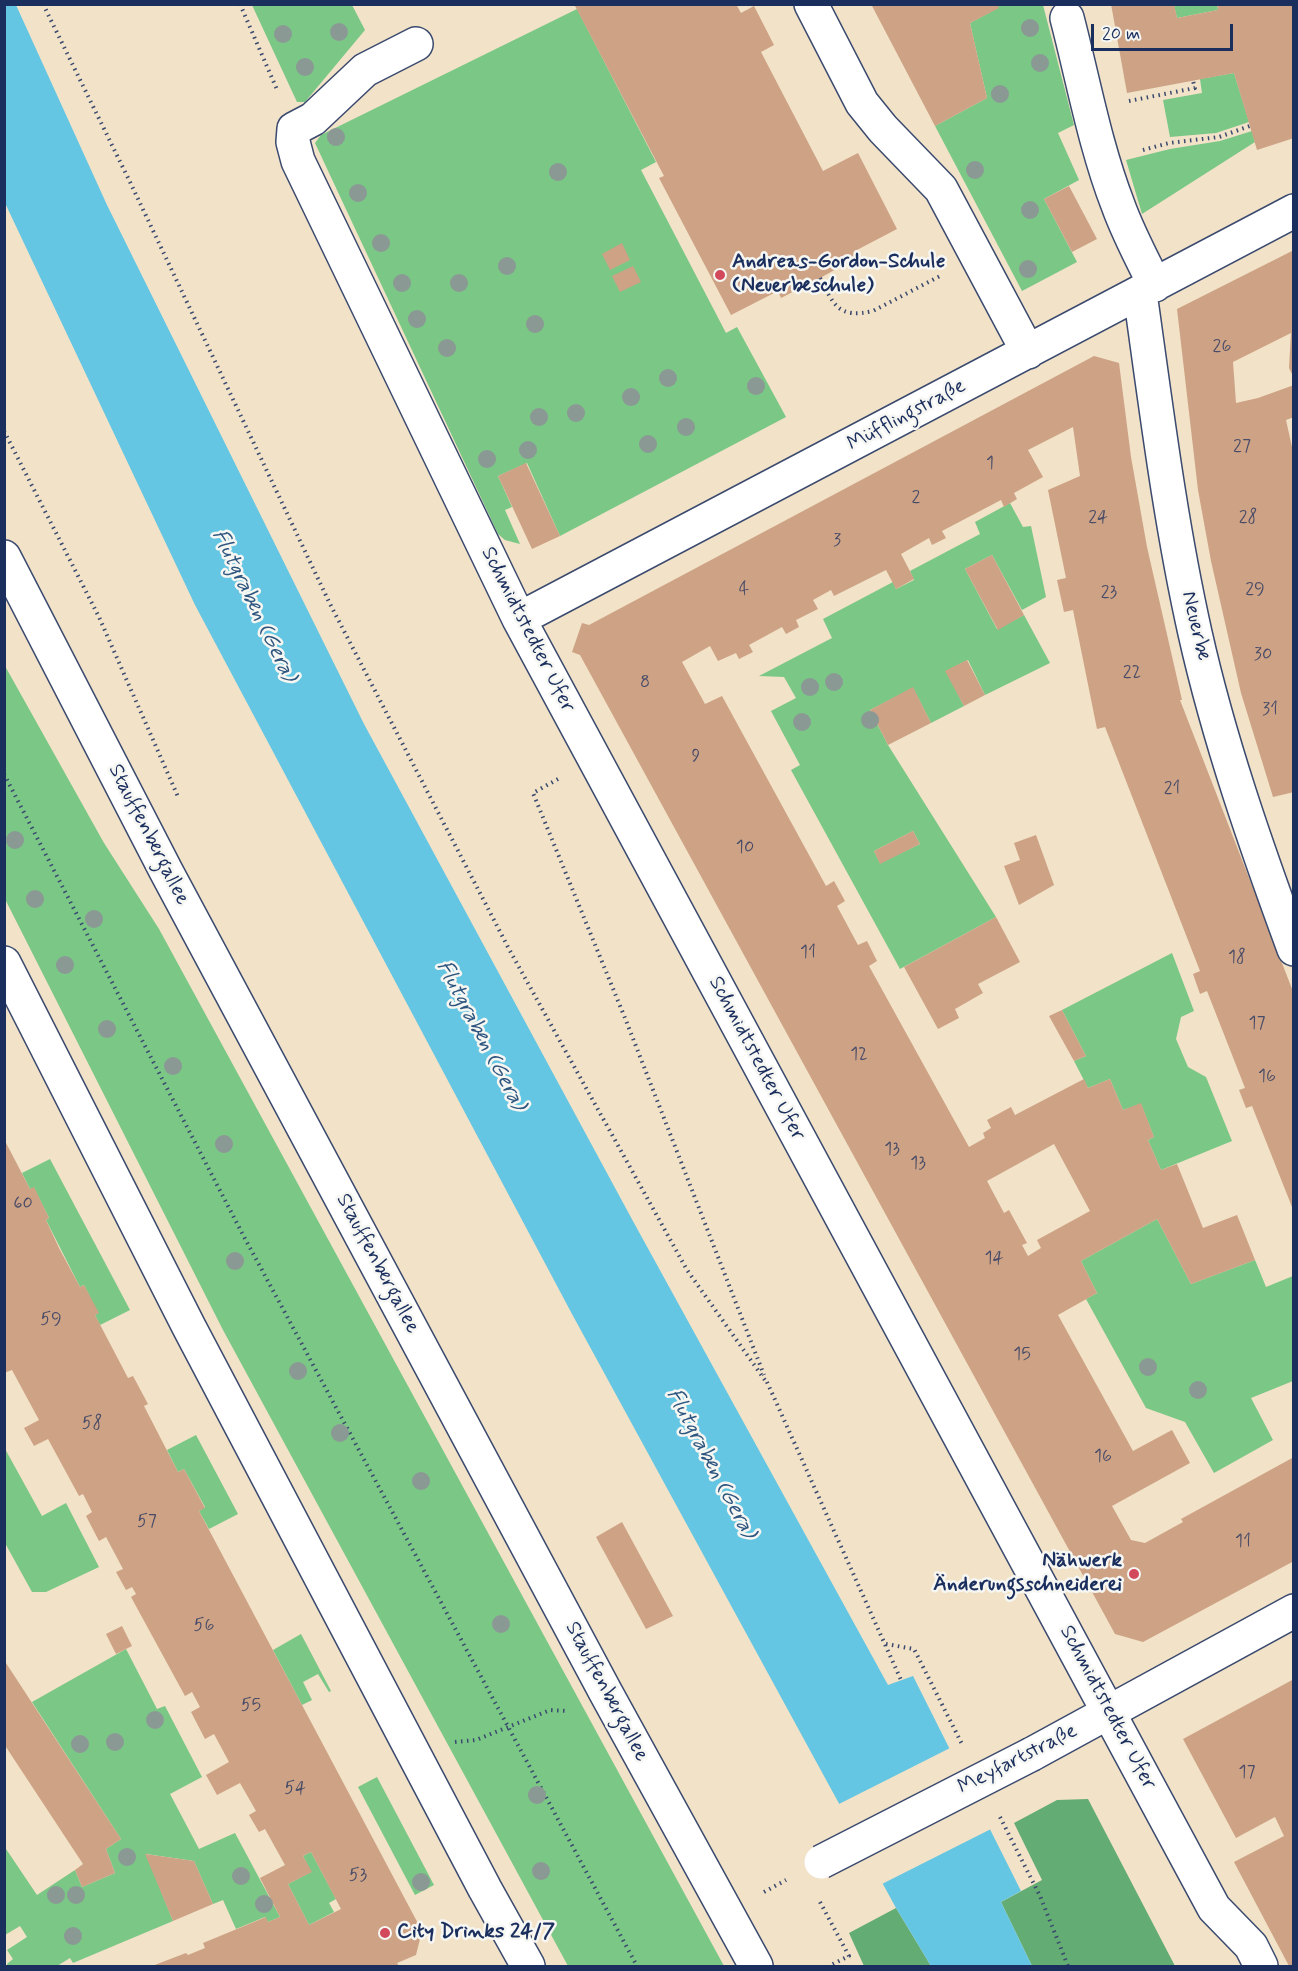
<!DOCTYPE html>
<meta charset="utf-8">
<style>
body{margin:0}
#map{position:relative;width:1298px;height:1971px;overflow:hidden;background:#f1e2c8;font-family:Mynerve,sans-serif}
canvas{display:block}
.frame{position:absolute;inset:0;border:6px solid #1b2f5e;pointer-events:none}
.scale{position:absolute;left:1091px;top:24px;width:142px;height:27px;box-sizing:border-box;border:3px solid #1b2f5e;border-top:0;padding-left:8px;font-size:18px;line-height:21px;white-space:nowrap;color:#1b2f5e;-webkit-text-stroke:4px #f6f6f2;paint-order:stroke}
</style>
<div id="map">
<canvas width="1298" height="1971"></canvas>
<div class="frame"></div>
<div class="scale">20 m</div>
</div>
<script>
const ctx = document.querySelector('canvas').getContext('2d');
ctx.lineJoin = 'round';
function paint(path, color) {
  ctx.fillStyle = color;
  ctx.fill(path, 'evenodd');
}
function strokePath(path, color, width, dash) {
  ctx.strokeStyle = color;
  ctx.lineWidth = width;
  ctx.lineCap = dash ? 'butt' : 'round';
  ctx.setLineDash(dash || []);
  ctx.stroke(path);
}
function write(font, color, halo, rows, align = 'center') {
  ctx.font = font + ' Mynerve,sans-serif';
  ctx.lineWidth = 5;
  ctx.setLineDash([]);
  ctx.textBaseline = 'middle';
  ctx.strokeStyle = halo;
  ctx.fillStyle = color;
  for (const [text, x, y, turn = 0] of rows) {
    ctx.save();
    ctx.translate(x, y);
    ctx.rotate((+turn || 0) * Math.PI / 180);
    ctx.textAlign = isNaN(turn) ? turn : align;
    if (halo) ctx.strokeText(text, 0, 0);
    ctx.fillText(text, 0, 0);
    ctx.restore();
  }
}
const green = new Path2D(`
 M252,5H352L365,30L305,102H297Z
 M997,5H1043L1074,125L1058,133L1079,180L1044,199L1077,262L1022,291L935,126L987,98L970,23L998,8Z
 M1174,5H1217L1218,10L1177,18Z
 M577,9L656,162L641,170L726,333L737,327L786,417L560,536L527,463L498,476L512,507L505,510L520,544L505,540L498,534L315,143L321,135Z
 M1234,73L1249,122L1216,133L1170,137L1163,100L1202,93L1200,79Z
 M1252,131L1255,142L1142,214L1126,160L1170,149L1220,141Z
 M1010,503L1023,527L1031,526L1046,597L1022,610L992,555L965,569L997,629L1024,615L1050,663L985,695L968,660L946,671L964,706L931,723L913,688L870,710L888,745L996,917L900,969L791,770L800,765L771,711L796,698L784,677L759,676L832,638L823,619L893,582L896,589L914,580L910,571L980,534L975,522ZM913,831L920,844L880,863L874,851Z
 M5,666L104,843L159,929L724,1966H568L223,1330L5,899Z
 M1172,953L1194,1011L1181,1017L1176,1039L1188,1067L1206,1077L1232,1141L1161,1170L1148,1140L1154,1137L1141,1104L1123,1110L1110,1079L1088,1088L1074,1061L1086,1056L1062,1010Z
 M50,1159L130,1310L100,1325L95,1315L98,1313L84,1285L80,1287L46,1220L49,1218L34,1188L30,1189L22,1173Z
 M1157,1219L1191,1284L1255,1260L1266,1287L1293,1276V1381L1251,1398L1273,1440L1214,1473L1185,1422L1146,1408L1086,1299L1097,1293L1081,1261Z
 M196,1435L238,1514L209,1529L199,1511L205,1507L184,1469L178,1472L167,1450Z
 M4,1447L42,1516L66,1503L99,1567L46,1592H32L5,1543Z
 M301,1634L331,1691L329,1692L318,1674L303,1682L312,1700L302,1705L273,1650Z
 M126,1649L157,1709L165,1706L202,1777L170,1794L199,1849L235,1833L280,1917L268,1922L265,1917L236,1929L223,1900L213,1904L194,1861L146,1854L173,1921L73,1963L70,1958L57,1966H8L7,1964L13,1959L7,1950L27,1937L20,1926L5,1935L4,1846L37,1895L75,1870L82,1887L115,1873L106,1849L121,1839L32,1702Z
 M377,1777L434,1885L415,1895L358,1787Z
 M311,1852L336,1899L329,1903L334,1912L309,1925L288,1884L311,1872L303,1856Z`);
const forest = new Path2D(`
 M1088,1799L1175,1966H1032L1001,1902L1042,1880L1014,1823L1057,1800Z
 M896,1908L931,1966H864L849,1933Z`);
const water = new Path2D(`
 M5,5H16L107,205L364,724L634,1223L888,1685L913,1676L1021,1891L1001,1902L1032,1966H931L896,1908L572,1314L195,605L5,203Z`);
const pier = new Path2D(`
 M952,1747L993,1828L880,1885L837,1805Z`);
const building = new Path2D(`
 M574,4H736L741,13L754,6L774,45L761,52L823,171L858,153L897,229L855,251L858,257L820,278L781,298L778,291L731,315L659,178L664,176Z
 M871,4H997L999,8L970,23L987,98L935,126Z
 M1111,4H1174L1177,18L1218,10L1217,4H1294V138L1257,150L1234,73L1127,93Z
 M1069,186L1097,239L1072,252L1044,199Z
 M622,243L630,260L610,270L602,254Z
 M1294,250V378L1289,368L1291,333L1233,362L1236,403L1258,398L1294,385V417L1286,420L1294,456V792L1273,797L1241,693L1211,561L1198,490L1177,309Z
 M633,266L641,282L620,292L612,276Z
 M1094,356L1119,363L1131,457L1147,547L1182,700H1180L1294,994V1212L1252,1106L1246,1108L1239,1090L1245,1088L1207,991L1200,994L1193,974L1200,971L1105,727L1097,729L1073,610L1064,612L1057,580L1066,578L1048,490L1080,476L1073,427L1028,450L1043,477L1014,493L1017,499L1004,507L1001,500L942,531L946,538L932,545L929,538L901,554L914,579L896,589L886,570L834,596L831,590L813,600L818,609L796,620L799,627L786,634L782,627L749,645L753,652L739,659L736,653L718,661L710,646L682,662L705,704L722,696L826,886L834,881L845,901L837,906L858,945L867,941L877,961L869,966L969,1147L985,1138L983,1133L991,1128L987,1120L1011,1107L1015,1115L1084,1079L1088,1088L1110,1079L1123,1110L1141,1103L1154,1137L1148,1140L1161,1170L1177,1164L1203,1228L1237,1215L1255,1260L1191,1284L1157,1219L1081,1261L1097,1293L1058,1315L1133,1451L1172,1430L1190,1463L1112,1506L1131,1540L1145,1543L1183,1522L1181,1519L1294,1457V1561L1143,1642L1115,1634L580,655L572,652L582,623L589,625ZM1054,1144L1090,1211L1037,1240L1041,1248L1028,1256L1022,1245L1027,1243L1009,1210L1004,1213L987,1181Z
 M526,463L560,536L532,549L498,476Z
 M992,555L1024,615L998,630L965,569Z
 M967,660L985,695L964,706L945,671Z
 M913,687L931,723L888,745L870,710Z
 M913,831L920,844L880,864L874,851Z
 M1036,835L1054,885L1019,905L1004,866L1020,860L1014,843Z
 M996,917L1020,962L978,984L983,993L955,1009L959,1018L938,1029L904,967Z
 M1062,1010L1086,1056L1074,1061L1049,1016Z
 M4,1139L30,1189L34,1187L49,1218L46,1220L59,1248L80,1287L84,1285L99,1313L95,1315L128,1378L133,1376L148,1404L144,1406L178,1472L184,1469L205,1508L199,1511L422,1931L416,1955L397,1963L399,1966H152L186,1953L188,1955L205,1948L203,1943L266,1917L268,1922L280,1917L260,1878L285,1865L265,1829L259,1832L249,1815L256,1811L240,1783L217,1795L206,1775L229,1762L214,1734L205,1739L191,1712L200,1707L192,1692L185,1696L131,1597L136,1594L132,1587L126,1590L116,1572L123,1569L106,1537L99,1541L86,1516L92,1512L83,1494L79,1496L48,1439L34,1446L24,1428L39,1420L12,1370L4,1373ZM311,1852L341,1909L309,1925L288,1884L312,1872L303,1856Z
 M622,1522L673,1616L646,1629L596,1537Z
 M122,1626L132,1646L116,1654L106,1634Z
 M4,1660L121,1839L106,1849L115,1873L82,1887L75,1870L83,1864L4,1744Z
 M1294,1679V1966H1289L1234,1862L1284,1836L1275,1817L1236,1838L1183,1739Z
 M145,1854L194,1861L213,1904L173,1921Z`);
const path = new Path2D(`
 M43,4L130,182L330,604L509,949L687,1270L767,1383
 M240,4L278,92
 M1129,101L1195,88L1193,81
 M1143,150L1169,143L1219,137L1250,126
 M820,278C834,305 838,319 873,311L942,275
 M4,431L99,617L179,799
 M4,774L242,1233L637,1966
 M558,779L533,793L625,1018L764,1375
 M767,1382L901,1680
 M886,1644L914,1649L962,1744
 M455,1742L476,1740L550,1710L568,1711
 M1000,1817L1040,1896L1068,1966
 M764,1892L786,1880
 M820,1902L849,1956L829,1966`);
const minor = new Path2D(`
 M811,4L862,103L883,129L941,189L1028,352
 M1067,18C1083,79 1095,146 1118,205C1128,233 1142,259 1155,285
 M416,44L365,70L313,119L294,129L293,142L298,161L519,619L1214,1908L1251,1946L1261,1966
 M1140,293C1156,407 1170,521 1195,633C1219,740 1256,846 1294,949
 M519,619L1294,211
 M1032,1754L1294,1611`);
const major = new Path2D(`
 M4,557L166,871L606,1693L756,1966
 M4,963L189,1327L485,1889L528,1966`);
const minorBridge = new Path2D(`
 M821,1862L1032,1754`);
const trees = [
 [1030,28],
 [339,32],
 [283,34],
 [1040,63],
 [305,67],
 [1000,94],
 [336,137],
 [975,170],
 [558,172],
 [358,193],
 [1030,210],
 [381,243],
 [507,266],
 [1028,269],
 [402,283],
 [459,283],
 [417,319],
 [535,324],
 [447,348],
 [668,378],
 [756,386],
 [631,397],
 [576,413],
 [539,417],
 [686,427],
 [648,444],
 [528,450],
 [487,459],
 [834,682],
 [810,687],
 [870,720],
 [802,722],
 [15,840],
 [35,899],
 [94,919],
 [65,965],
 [107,1029],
 [173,1066],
 [224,1144],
 [235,1261],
 [1148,1367],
 [298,1371],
 [1198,1390],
 [340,1433],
 [421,1481],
 [501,1624],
 [155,1720],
 [115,1742],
 [80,1744],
 [537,1795],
 [127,1857],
 [541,1871],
 [241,1876],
 [421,1882],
 [56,1895],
 [76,1895],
 [264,1904],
 [73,1936]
];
const markers = [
 [720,275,6,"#d1495b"],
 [1134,1574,6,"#d1495b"],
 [385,1933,6,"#d1495b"]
];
const numberNames = [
 ["26",1222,347],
 ["27",1242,447],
 ["1",990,464],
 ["2",916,498],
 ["24",1098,518],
 ["28",1248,518],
 ["3",837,541],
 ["4",744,590],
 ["29",1255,590],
 ["23",1109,593],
 ["30",1263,655],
 ["22",1132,673],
 ["8",645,683],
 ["31",1270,710],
 ["9",696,757],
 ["21",1172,789],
 ["10",745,848],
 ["11",808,953],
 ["18",1237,958],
 ["17",1257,1024],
 ["12",859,1055],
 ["16",1267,1077],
 ["13",892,1150],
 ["13",918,1164],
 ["60",23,1204],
 ["14",994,1259],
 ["59",51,1320],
 ["15",1022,1355],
 ["58",92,1424],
 ["16",1103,1457],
 ["57",147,1522],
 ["11",1243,1542],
 ["56",204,1626],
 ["55",251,1706],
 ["17",1247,1773],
 ["54",295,1789],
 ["53",358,1876]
];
const poiNames = [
 ["Andreas-Gordon-Schule",732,263],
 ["(Neuerbeschule)",732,287],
 ["Nähwerk",1122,1562,"right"],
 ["Änderungsschneiderei",1122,1586,"right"],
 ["City Drinks 24/7",397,1933]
];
const streetNames = [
 ["Müfflingstraße",907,416,-28],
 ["Neuerbe",1195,626,77],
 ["Schmidtstedter Ufer",527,630,63],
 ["Stauffenbergallee",148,835,63],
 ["Schmidtstedter Ufer",756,1059,62],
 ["Stauffenbergallee",377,1264,62],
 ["Stauffenbergallee",606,1692,62],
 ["Schmidtstedter Ufer",1107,1708,62],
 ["Meyfartstraße",1018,1760,-27]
];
const waterNames = [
 ["Flutgraben (Gera)",253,606,64],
 ["Flutgraben (Gera)",480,1036,62],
 ["Flutgraben (Gera)",710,1464,62]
];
paint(green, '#7ac786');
paint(forest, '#63ac73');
paint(water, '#64c6e2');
paint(pier, '#f1e2c8');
paint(building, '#cea284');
strokePath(minor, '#3b4a6e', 36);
strokePath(major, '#3b4a6e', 36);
strokePath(path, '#3b4a6e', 4, [1.5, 4.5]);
strokePath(minor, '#fff', 33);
strokePath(major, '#fff', 33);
strokePath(minorBridge, '#3b4a6e', 36, []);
strokePath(minorBridge, '#fff', 33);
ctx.fillStyle = '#8b9994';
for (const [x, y] of trees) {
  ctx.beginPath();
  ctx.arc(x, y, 9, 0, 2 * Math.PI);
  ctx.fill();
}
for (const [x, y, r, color] of markers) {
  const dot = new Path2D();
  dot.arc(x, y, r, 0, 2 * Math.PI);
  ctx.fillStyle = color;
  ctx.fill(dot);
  strokePath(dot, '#f6f6f2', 2);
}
write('18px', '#484c68', null, numberNames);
write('bold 21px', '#1b2f5e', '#f6f6f2', poiNames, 'left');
write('21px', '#1b2f5e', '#f6f6f2', streetNames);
write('italic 22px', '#2d557f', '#f6f6f2', waterNames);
</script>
